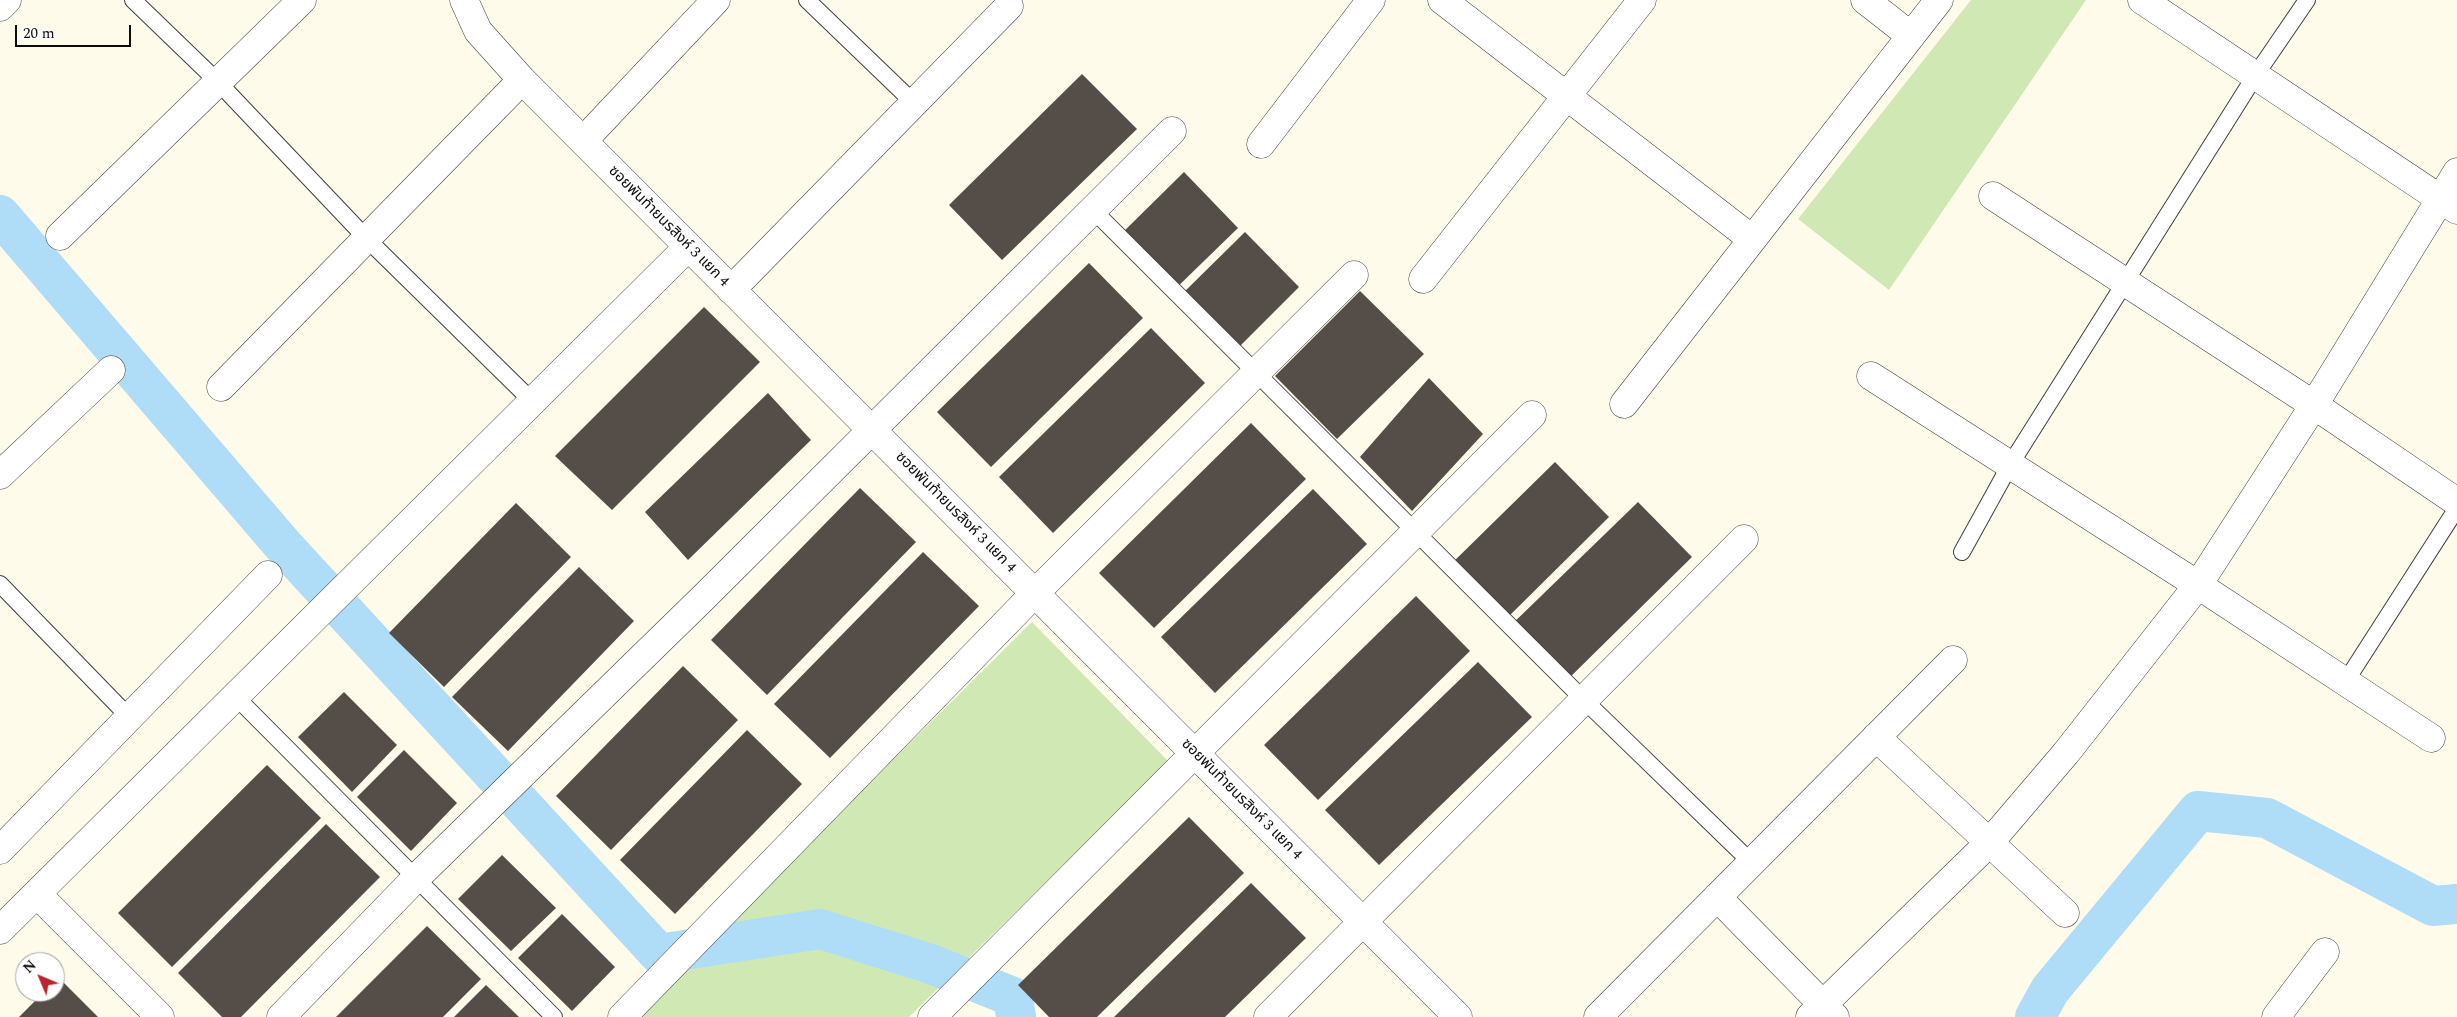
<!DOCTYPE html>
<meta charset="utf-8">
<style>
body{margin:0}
#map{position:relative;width:2457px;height:1017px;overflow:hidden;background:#fffbea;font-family:Spectral,serif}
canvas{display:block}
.north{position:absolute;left:15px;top:952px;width:50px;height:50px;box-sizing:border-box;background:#fff;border:1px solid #9e9e9e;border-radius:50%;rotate:315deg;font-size:14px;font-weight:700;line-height:20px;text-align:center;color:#0c0c0c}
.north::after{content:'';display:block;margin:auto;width:18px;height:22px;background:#bc242c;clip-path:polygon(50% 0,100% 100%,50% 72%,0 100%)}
.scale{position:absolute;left:15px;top:25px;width:116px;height:22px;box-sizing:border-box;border:2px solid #0c0c0c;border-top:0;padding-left:6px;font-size:15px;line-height:18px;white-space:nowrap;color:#0c0c0c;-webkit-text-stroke:4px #fff;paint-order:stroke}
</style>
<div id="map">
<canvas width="2457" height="1017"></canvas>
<div class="north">N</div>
<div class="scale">20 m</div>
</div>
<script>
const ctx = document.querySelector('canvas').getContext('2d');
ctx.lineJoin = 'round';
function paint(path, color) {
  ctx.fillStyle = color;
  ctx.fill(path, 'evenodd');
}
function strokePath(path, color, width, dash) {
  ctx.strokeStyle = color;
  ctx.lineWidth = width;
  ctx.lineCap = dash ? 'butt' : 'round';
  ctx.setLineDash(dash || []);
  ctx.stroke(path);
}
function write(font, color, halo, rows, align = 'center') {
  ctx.font = font + ' Spectral,"Noto Sans Thai",serif';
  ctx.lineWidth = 5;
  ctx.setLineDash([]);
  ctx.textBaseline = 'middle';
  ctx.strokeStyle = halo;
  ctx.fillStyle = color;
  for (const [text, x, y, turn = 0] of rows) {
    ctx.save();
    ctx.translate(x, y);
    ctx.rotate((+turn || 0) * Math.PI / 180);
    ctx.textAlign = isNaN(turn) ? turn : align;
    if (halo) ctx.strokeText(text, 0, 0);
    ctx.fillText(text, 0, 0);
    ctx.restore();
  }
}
const green = new Path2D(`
 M1971,0H2086L1889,290L1798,219Z
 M1032,622L1168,761L909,1017H633Z`);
const canal = new Path2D(`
 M0,215L282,544L659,954L820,929L931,964L1013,997L1016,1017
 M2035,1017L2050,990L2198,811L2267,818L2433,906L2457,904`);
const building = new Path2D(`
 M1082,74L1137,129L1002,260L949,205Z
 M1184,172L1238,228L1169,295L1115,240Z
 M1245,232L1299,287L1231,355L1177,299Z
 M1089,263L1143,318L991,467L937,412Z
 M1360,291L1424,354L1337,439L1275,376Z
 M704,307L760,362L612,510L555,456Z
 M1151,328L1205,383L1053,533L999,477Z
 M1429,378L1483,434L1412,511L1360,457Z
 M768,393L811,440L688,560L645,512Z
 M1251,423L1306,479L1154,628L1099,573Z
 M1555,462L1609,517L1500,625L1446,569Z
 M860,488L916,542L767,695L711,640Z
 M1313,489L1367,544L1215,693L1161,637Z
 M1638,502L1692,557L1561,686L1506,630Z
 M516,503L571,557L444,687L389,633Z
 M923,552L979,606L830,758L774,704Z
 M579,567L634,621L508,751L452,697Z
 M1416,596L1470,651L1318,800L1264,745Z
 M1478,662L1532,717L1379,865L1325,810Z
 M683,666L738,720L611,850L556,796Z
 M344,692L397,745L352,792L298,737Z
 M747,730L802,784L675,914L620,860Z
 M404,750L457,803L411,851L357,797Z
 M267,765L321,818L172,967L118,913Z
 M1189,817L1244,873L1097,1017H1049L1018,985Z
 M326,824L380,877L241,1017H222L178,973Z
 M502,855L556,908L511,951L458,899Z
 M1251,883L1306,938L1225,1017H1114Z
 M562,914L615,967L572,1011L518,958Z
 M427,926L481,979L443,1017H336Z
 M59,978L98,1017H19L44,992H55V981Z
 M486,985L519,1017H454Z`);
const service = new Path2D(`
 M133,0L218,82L367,239L533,402
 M807,0L914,103
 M1093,210L1584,700L1752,863
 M1962,552L2010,465L2255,76L2307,0
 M0,584L129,717
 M2346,681L2457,508
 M235,696L554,1017`);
const minor = new Path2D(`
 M464,0L478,31L522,80L1458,1017
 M1442,0L1752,239
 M1865,0L1911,36
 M2142,0L2457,210
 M0,7L7,0
 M583,141L716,0
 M1261,144L1371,0
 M1993,196L2314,405L2457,502
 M60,236L302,0
 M1423,279L1642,0
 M731,290L1009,6
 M1871,376L2198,585L2431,738
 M221,387L522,80
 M1624,404L1939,0
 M0,475L111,370
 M1876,737L2065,913
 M0,850L268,575
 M37,894L160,1017
 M1717,897L1835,1017
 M0,930L688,247
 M281,1017L416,878L704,597L1172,131
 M622,1017L1035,593L1354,275
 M932,1017L1532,415
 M1268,1017L1744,539
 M1598,1017L1953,660
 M1810,1017L1990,842L2066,753L2198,585L2314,405L2457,172
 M2276,1017L2325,952`);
const streetNames = [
 ["ซอยพันท้ายนรสิงห์ 3 แยก 4",668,227,45],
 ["ซอยพันท้ายนรสิงห์ 3 แยก 4",955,513,45],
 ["ซอยพันท้ายนรสิงห์ 3 แยก 4",1241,800,45]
];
paint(green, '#d0e9b4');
strokePath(canal, '#afdcf6', 40);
paint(building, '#544d48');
strokePath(service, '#3f3f3f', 18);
strokePath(minor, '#3f3f3f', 29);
strokePath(service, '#fff', 16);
strokePath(minor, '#fff', 28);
write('15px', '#0c0c0c', '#fff', streetNames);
</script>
